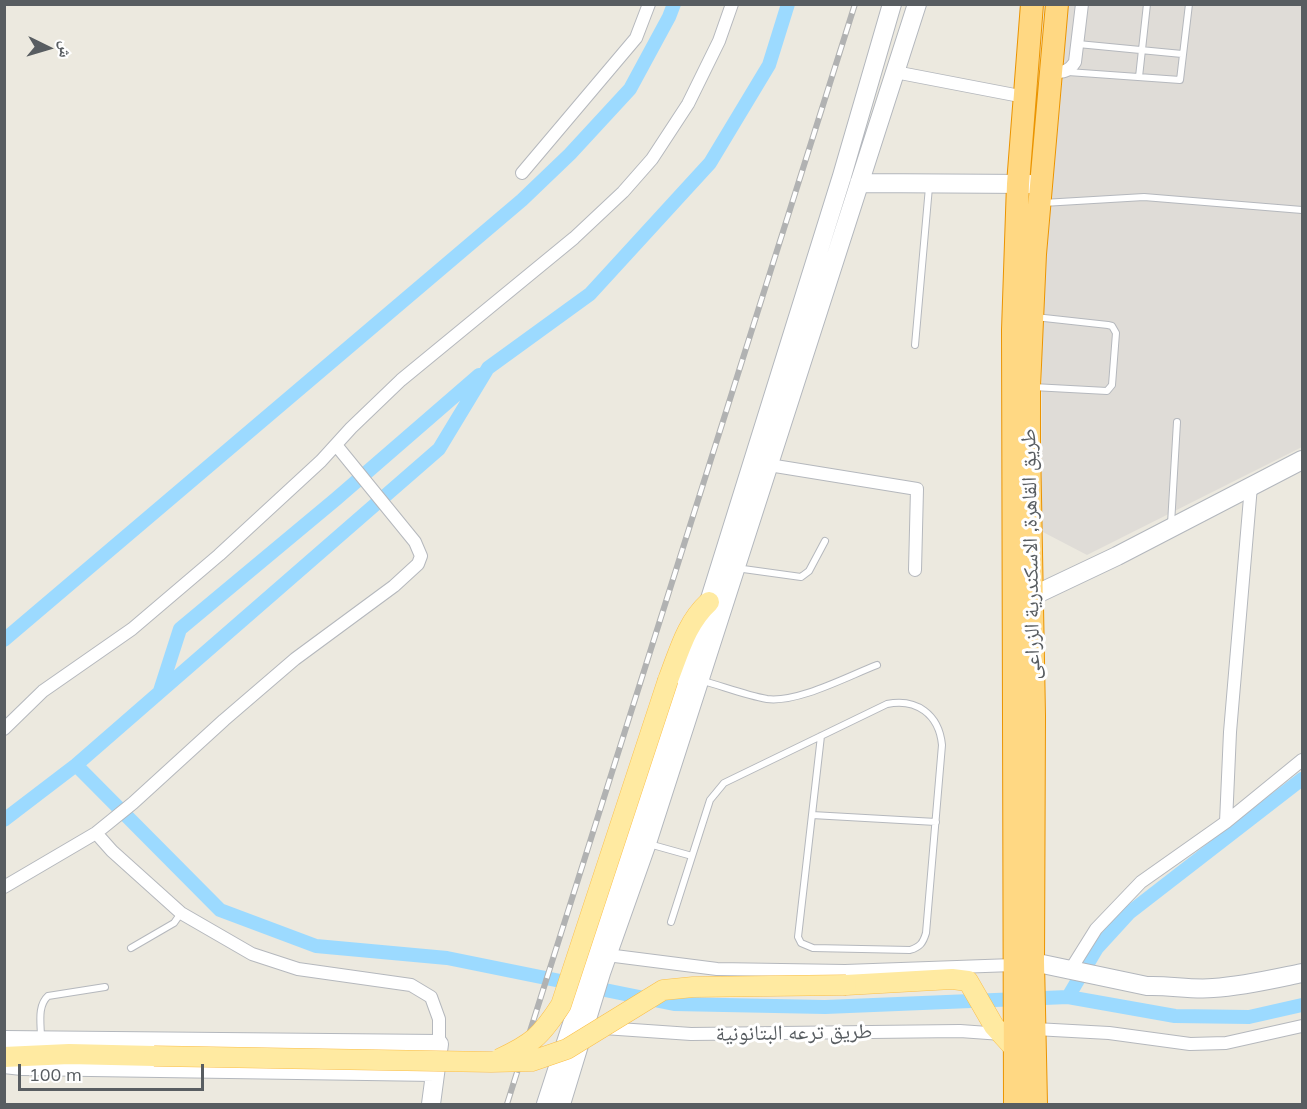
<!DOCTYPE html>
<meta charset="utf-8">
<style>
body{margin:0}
#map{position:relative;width:1307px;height:1109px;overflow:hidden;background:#ece9df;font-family:Mulish,"Noto Naskh Arabic",sans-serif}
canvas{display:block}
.frame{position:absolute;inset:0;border:6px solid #585d61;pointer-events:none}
.north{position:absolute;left:18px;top:18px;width:60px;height:60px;-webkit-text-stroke:4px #fff;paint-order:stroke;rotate:95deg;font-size:16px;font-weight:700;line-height:24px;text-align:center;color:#585d61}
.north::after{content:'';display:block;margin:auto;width:21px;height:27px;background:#585d61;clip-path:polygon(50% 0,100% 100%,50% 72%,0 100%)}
.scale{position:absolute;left:18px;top:1064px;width:186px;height:27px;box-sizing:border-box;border:3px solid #585d61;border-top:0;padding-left:8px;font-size:18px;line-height:21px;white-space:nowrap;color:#585d61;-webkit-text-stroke:4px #fff;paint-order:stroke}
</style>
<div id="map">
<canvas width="1307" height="1109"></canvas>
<div class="frame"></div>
<div class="north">ش</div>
<div class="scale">100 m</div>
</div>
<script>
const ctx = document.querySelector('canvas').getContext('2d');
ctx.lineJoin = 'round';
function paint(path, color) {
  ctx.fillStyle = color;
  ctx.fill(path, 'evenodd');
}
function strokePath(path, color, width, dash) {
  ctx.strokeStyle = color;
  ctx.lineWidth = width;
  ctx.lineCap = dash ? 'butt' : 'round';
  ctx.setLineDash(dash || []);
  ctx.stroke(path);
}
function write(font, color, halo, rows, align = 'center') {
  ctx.font = font + ' Mulish,"Noto Naskh Arabic",sans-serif';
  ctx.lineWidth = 6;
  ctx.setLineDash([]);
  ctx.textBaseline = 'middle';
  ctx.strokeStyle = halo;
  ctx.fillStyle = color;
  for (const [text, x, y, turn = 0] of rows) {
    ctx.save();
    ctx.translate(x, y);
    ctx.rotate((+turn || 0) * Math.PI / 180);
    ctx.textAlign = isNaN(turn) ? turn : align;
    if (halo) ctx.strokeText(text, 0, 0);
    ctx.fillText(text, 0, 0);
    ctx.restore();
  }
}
const industrial = new Path2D(`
 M1063,5H1302V447L1087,555L1041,531L1043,216Z`);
const canal = new Path2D(`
 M4,640L522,200L570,154L630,89L669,17L674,4
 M160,691L180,629L336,499L479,375
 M76,765L220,910L316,946L447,958L674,1004L825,1007L1068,997L1175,1016L1249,1017L1302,1005
 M4,820L76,765L439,449L488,368L590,294L710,163L769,65L788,4
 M1068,997L1097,948L1129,913L1302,779`);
const lane = new Path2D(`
 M1078,44L1182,54
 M1068,72L1180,80L1189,4
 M1139,77L1147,4
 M1043,203L1144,197L1302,210
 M915,345L929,187
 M1033,387L1107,391L1112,385L1116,333L1112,326L1108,325L1035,317
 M1171,524L1177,422
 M736,568L801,577L809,571L825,541
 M700,680C722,686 745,695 767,699C798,703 848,676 877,665
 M812,815L936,822
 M649,844L692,856
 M671,922L710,800L724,783L887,704C916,698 939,714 942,745L926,933C923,943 920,947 910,950L813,948L801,943L798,937L821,736
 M131,948L174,923L181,913
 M41,1038C41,1024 37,1006 48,996L105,987`);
const street = new Path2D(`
 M895,72L1025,97
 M1050,72C1061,72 1068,73 1075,62L1082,4
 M522,173L636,38L649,4
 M769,465L917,489L915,570
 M4,729L43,691L132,629L219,555L321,461L351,428L401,380L574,238L623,192L652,159L688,104L719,41L732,4
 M1226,822L1230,732L1251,486
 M96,833L112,851L181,913L252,954L298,969L411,985L431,997L439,1019V1044
 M4,887L96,833L133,803L224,720L295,659L394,586L418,564L421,556L415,542L336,445
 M607,955L717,969L845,971L1013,965
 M1071,969L1096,929L1141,882L1226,822L1302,760
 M604,1028L691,1034L960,1031L1002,1034
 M1035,1029L1109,1033L1190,1044L1226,1043L1302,1026`);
const secondary = new Path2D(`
 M859,183L1030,184
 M1020,602L1117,556L1302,460
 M1033,962L1147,986C1169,985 1191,990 1213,988C1244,986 1273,979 1302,973
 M4,1040L439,1044L431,1104
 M4,1064L22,1066L435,1072
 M546,1104L709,602L842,176L892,4
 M561,1104L601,973L647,843L917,4`);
const primary = new Path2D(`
 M668,680C679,652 686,623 709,602
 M846,985L952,979L968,981L994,1026L1015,1049
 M4,1057L69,1054L154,1056`);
const highway = new Path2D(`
 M1015,1104L1013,330L1018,184L1032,4
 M1036,1104L1033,962L1034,716L1029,442V387L1035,254L1057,4`);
const rail = new Path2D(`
 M507,1104L855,4`);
const primaryBridge = new Path2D(`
 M154,1056L491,1062L532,1061L567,1049L663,990L693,987L846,985
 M499,1059C532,1044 541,1036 561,1005L668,680`);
const streetNames = [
 ["طريق القاهرة, الاسكندرية الزراعى",1031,554,-91],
 ["طريق ترعه البتانونية",794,1033,-1]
];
paint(industrial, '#dfdcd7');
strokePath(canal, '#9cdaff', 14);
strokePath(lane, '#b5b8bd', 8);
strokePath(street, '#b5b8bd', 14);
strokePath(secondary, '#b3b7bd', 20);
strokePath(primary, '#fbbf49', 21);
strokePath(highway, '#eb9400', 24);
strokePath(lane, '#fff', 6);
strokePath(street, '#fff', 12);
strokePath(secondary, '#fff', 18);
strokePath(primary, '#ffeaa1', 20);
strokePath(highway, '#ffd883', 22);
strokePath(rail, '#b1b2b2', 6);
strokePath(rail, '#fff', 4, [11]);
strokePath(primaryBridge, '#fbbf49', 21, []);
strokePath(primaryBridge, '#ffeaa1', 20);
write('21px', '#585d61', '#fff', streetNames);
</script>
